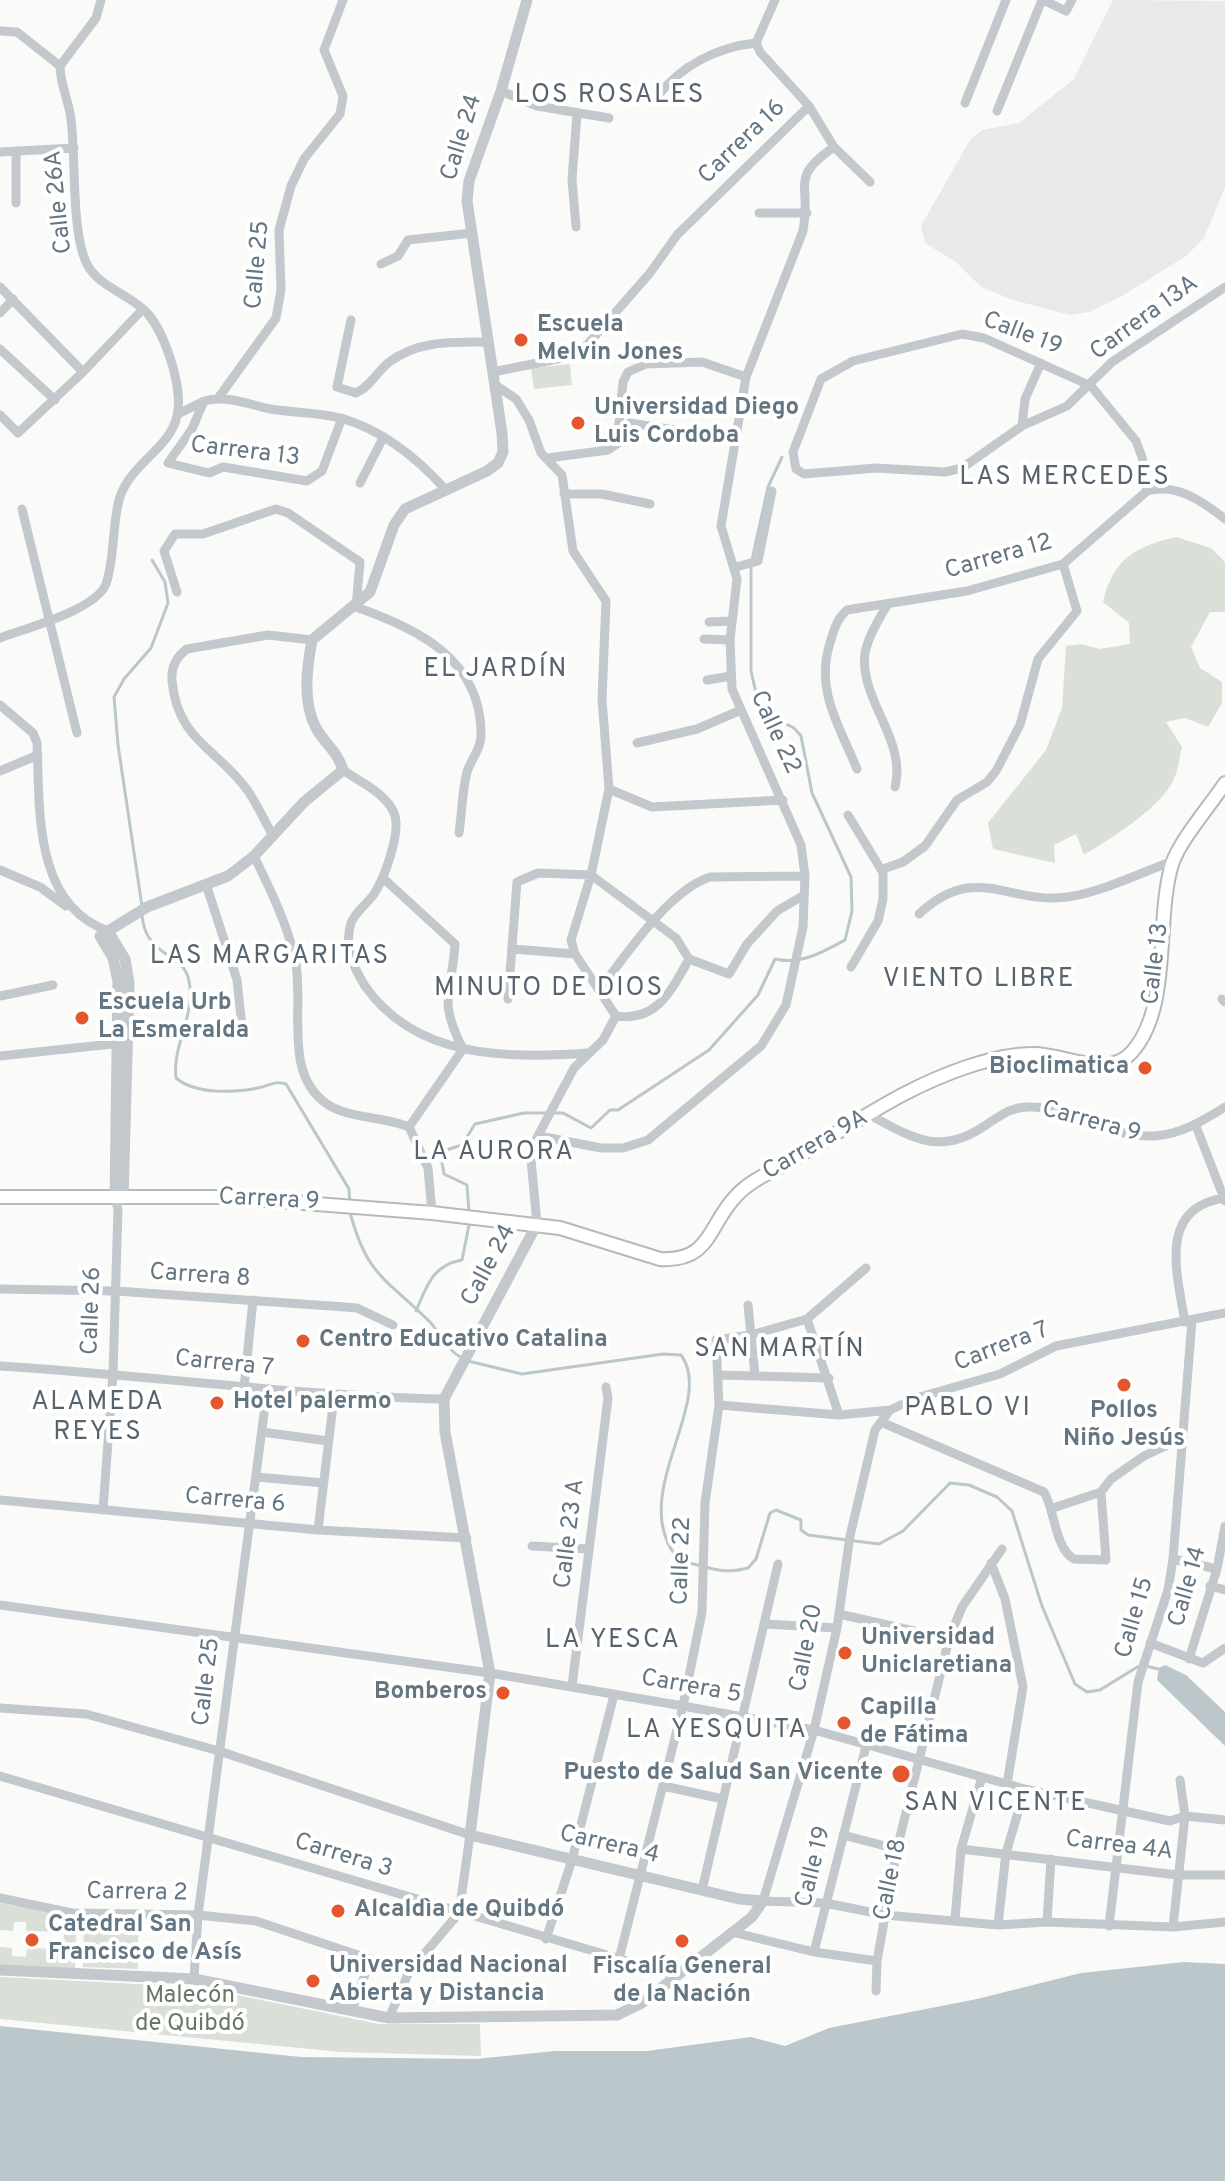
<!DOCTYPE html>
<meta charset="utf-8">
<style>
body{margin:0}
canvas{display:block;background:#fafaf8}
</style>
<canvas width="1225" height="2181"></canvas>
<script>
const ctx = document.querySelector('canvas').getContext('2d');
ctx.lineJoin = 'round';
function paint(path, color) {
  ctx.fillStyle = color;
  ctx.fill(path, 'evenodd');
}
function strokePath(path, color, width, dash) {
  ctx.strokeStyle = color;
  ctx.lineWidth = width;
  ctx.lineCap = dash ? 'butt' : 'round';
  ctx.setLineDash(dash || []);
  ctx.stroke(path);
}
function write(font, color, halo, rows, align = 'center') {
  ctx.font = font + ' Overpass,sans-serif';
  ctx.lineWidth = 8;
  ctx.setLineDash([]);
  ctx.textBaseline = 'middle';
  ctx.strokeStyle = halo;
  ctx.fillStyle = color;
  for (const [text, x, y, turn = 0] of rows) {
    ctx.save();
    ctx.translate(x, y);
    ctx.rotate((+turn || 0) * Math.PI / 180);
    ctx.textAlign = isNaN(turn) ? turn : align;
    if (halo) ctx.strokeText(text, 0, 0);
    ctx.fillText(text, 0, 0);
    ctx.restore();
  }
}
const built = new Path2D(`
 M1113,0L1225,1V187L1204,238L1186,256L1122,296L1089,312L1070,315L1013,300L981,287L956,262L925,243L921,226L970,140L982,130L1019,123L1074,79Z`);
const green = new Path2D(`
 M570,364L572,385L534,389L531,368Z
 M1176,537L1211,548L1225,562V612H1210L1191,647L1200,668L1222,682V703L1208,727L1185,718L1166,722L1182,747C1179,758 1178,773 1172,783C1157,810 1110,839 1084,855L1076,834L1054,845L1055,863L993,849L988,823L1046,750L1062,708L1066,646L1081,644L1100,649L1130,644L1129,623L1103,602C1113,559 1136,546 1176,537Z
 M0,1903L77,1917L75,1969L0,1965V1947L12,1948V1956L26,1957L27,1948L63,1949L64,1932L26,1931V1922H14L13,1931L0,1930Z
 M84,1919L138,1921V1969L83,1967Z
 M0,1977L197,1987L379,2024H480L481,2056L341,2052L0,2019Z`);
const water = new Path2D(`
 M1165,1665L1186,1675L1225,1712V1746L1157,1680L1159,1668Z
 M1184,1962L1225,1964V2181H0V2026L301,2057L476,2059L555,2051H647L751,2037L785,2046L829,2028L977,1999L1081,1973Z`);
const stream = new Path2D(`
 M752,560L768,487L782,457
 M142,906L118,745L114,697L124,679L151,648L168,603L165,582L152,560
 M142,914C145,959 184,951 189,981C196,1015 172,1045 176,1078C196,1095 237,1093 262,1087C272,1084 275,1081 286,1084L349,1189L350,1205
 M554,1113H563L591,1128L610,1110H618L709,1050L758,995L775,959C801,965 823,952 845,940L852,911L851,877L812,793L801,736L794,728L760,711L751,671V567
 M350,1212C367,1277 386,1278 429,1321C441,1333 445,1349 462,1358
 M469,1212L467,1185L444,1174L442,1163L446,1150L462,1145L475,1124L524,1113H547
 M416,1311C427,1285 433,1265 462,1260L470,1220
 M468,1361L522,1374L663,1354L681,1355C717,1404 622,1500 681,1562C710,1565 716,1576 748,1568L756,1559L770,1513L776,1510L801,1520V1530L808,1535L879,1544L903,1531L950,1483L969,1485L997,1497L1012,1511L1042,1606L1075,1684L1087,1692L1100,1690L1139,1666
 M1146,1666L1162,1670`);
const minor = new Path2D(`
 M1043,0L1066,11L1072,0
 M0,31L17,32L60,66
 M756,43L760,52L809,106L834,147L870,182
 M756,43L775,0
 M60,66L96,18L101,0
 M501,91L537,106L609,118
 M657,97C680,66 717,47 756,43
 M965,103L1006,0
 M997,111L1042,0
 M16,151V203
 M0,152L74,148
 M759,213H807
 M576,227L572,179L577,114
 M381,264L398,256L408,240L472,233
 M0,287L83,372
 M0,313L13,299
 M351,320L337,387L356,393C371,386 376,373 388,363C417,340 453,342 488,342
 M0,349L55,400
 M493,372L572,356L587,345L650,273L677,235L809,106
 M497,386L516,399L529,420L541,453L562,475L573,551L606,601L602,699L609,789L591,875L571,940L575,954L616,1016L603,1040L574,1068L533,1145L531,1159L537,1224
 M219,397L276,318L281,290L279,230L291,186L304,159L340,114L343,96L324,50L343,0
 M178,414L204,401
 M0,415L18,433L83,372L143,309
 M342,418L322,471L307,481L223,467L209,473L168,463L192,429L204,401C226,395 248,404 270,409C294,413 321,412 344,419C383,431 418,459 445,489
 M1022,426L1025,399L1041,363
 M618,427L630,423L680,431
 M548,458L608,450L617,444L623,382L628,372L646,364L702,362L746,377
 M360,483L383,438
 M1147,491L1142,457L1136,441L1091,386L984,338L962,334L853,361L821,379L793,452L796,469L804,474L876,468L945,472L962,468L1022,426L1067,406L1112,362L1225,287
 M564,494H602L650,504
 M22,509L77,733
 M736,567L758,561L772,491
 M177,592L164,551L175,534H203L276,509L288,513L360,562L356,607C416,628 480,658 481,732C482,748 472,757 467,772C462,791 462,813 459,833
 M886,607C878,621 868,637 865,653C859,700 907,739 895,787
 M709,622L731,621
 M0,638C26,628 96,610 106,584C115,558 112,526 119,500C129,464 170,449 177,416C184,389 164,327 143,309C126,293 98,286 87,264C71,233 76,156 71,119C69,101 60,85 60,66
 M704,639L730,640
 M707,680L731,676
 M0,705L33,733L37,743C40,809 33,904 108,931
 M637,743L697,729L741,710
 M857,769C839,725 815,690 830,643C834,630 836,620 847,610L967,591L1063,564L1147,491C1177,483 1202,501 1225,519
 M343,770C360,782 386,793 394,813C402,831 384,879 374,894C367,904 355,912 351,923C344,946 353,967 365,986C416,1059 509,1059 588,1053
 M0,771L38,755
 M609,789L652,807L783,800
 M848,815L882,871
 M272,834C264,820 257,804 248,791C218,748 178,742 172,681C171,668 176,657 187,649L268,635L312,640
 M254,856C270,889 287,923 295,959C305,1004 282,1074 327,1104C349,1119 383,1116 409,1127L428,1168L432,1213
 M0,870L40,887L66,906
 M383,878L455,944C452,993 437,999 463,1049L409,1127
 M206,884L237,980L242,1027
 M919,914C976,861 1008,905 1067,897C1102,892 1140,873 1173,861
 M513,949L575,954
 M689,959L729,974L747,944L777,911L804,895
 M851,967L878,921L883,899V869L903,862L925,846L957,800L987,782L996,771L1020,725L1038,659L1077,611L1063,564
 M600,989C626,955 669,890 710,877L805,876
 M0,996L53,985
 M508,999L517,882L538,873L591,875L676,938L689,959C671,991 657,1022 616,1016
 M1222,999L1225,1002
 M0,1056L121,1043
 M868,1114C912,1138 940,1157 986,1125C1000,1116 1012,1106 1030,1107C1052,1107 1069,1114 1089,1122C1147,1144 1172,1141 1225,1107
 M1196,1126L1225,1201
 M539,1136L601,1148H623L648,1140L761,1046L786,1005L803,927L805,876L801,845L732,689L730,640L737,579L721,526L746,377L803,231C812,183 788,179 834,147
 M0,1289L116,1291L345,1307L357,1308L393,1325
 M748,1305L755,1376
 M807,1319L839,1415
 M1185,1322C1177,1274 1157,1207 1225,1198
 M0,1366C148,1375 295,1396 444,1399
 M720,1375L829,1378
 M244,1388L253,1300
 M719,1405L839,1415L890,1410L916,1398L1000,1374L1056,1346L1225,1313
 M890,1410L875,1430L850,1536L837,1628L814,1730L763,1901L825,1903L885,1915L998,1925L1047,1922L1173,1927L1225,1922
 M881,1422L1044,1492C1055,1510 1055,1549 1074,1559L1106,1560L1101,1492
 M262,1432L328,1441
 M257,1477L323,1483
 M0,1500L318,1530L467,1538
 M1053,1508L1101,1492L1111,1479L1144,1456L1183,1438
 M103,1510L113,1373L118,1209L115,1199
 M318,1530L334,1397
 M532,1546L589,1549
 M1173,1559L1217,1569
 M991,1563L1005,1599L1023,1687L1007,1784
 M1210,1586L1225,1590
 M0,1605L490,1673L683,1706L814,1730L1025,1789L1124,1811L1170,1821L1185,1816L1225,1820
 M839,1614L949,1639
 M764,1624L837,1628
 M1150,1643L1203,1663L1225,1648
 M1189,1659L1217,1569L1225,1526
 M572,1686L608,1398L606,1387
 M0,1708L86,1714L219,1751L470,1835L459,1913L409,1972L389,2018
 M0,1776L675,1975
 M663,1786L723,1799
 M843,1835L897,1849
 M961,1849L1177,1875H1225
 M702,1890L778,1564
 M0,1898L72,1913L198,1915L256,1921L409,1972
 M955,1919L961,1849L982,1777
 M1047,1922L1051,1859
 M998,1925L1006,1853L1025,1789
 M1109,1926L1138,1682L1168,1590L1173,1559L1192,1320
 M1173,1927L1185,1816L1180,1780
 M736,1933L814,1952L877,1961
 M546,1939L572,1860L614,1695
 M814,1952L866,1746
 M619,1959L683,1706L702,1612L705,1503L719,1405L716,1340L751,1335L807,1319L866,1268
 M194,1979L198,1915L267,1391
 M876,1991L877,1961L897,1849L949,1639L962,1607L1002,1549
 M352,2010L370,1961`);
const tertiary = new Path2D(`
 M108,931L125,959L129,983L123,1199
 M115,1199L118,982L113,958L100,936L147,907L228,876L254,856L304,802L343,770C338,752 325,744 316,728C302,702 307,667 312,640L370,592L394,525L405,509L487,471L498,463L503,452L502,433L467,201L469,181L501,91L527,0
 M0,1970L194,1979L389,2018L617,2015L642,2003L752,1917L763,1901L739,1899L470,1835L490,1673L445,1432L444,1399L537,1224`);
const secondary = new Path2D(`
 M0,1197H227L432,1213L560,1228L660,1259C712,1262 708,1224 737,1195C750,1181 771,1172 788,1162C826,1140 863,1116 902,1095C940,1075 992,1054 1034,1054C1065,1054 1107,1080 1132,1052C1172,1007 1155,920 1172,864C1180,840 1210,806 1225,783`);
const markers = [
 [521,340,8,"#e4572e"],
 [578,423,8,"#e4572e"],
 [82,1018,8,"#e4572e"],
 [1145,1068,8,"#e4572e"],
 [303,1341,8,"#e4572e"],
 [1124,1385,8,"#e4572e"],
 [217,1403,8,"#e4572e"],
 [845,1653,8,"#e4572e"],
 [503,1693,8,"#e4572e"],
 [844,1723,8,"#e4572e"],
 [901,1774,10,"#e4572e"],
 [338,1911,8,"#e4572e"],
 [32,1940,8,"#e4572e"],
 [682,1941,8,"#e4572e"],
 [313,1981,8,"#e4572e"]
];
const streetNames = [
 ["Calle 24",463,138,-73],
 ["Carrera 16",743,143,-44],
 ["Calle 26A",60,202,-96],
 ["Calle 25",259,265,-85],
 ["Carrera 13A",1145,319,-36],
 ["Calle 19",1022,335,21],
 ["Carrera 13",245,453,7],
 ["Carrera 12",999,558,-16],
 ["Calle 22",774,733,65],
 ["Calle 13",1157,964,-83],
 ["Carrera 9",1091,1123,15],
 ["Carrera 9A",816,1146,-30],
 ["Carrera 9",269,1201,3],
 ["Calle 24",490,1266,-62],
 ["Carrera 8",200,1277,4],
 ["Calle 26",93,1311,-88],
 ["Carrera 7",1002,1348,-21],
 ["Carrera 7",224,1365,6],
 ["Carrera 6",235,1502,5],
 ["Calle 23 A",571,1534,-83],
 ["Calle 22",683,1561,-88],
 ["Calle 14",1189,1587,-74],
 ["Calle 15",1136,1618,-74],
 ["Calle 20",808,1648,-79],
 ["Calle 25",208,1682,-83],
 ["Carrera 5",691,1688,10],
 ["Carrera 4",609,1846,13],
 ["Carrea 4A",1119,1847,7],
 ["Carrera 3",343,1857,17],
 ["Calle 19",815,1867,-76],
 ["Calle 18",892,1880,-78],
 ["Carrera 2",137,1894,1]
];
const poiNames = [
 ["Escuela",537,326],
 ["Melvin Jones",537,354],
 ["Universidad Diego",594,409],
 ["Luis Cordoba",594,437],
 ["Escuela Urb",98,1004],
 ["La Esmeralda",98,1032],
 ["Bioclimatica",1129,1068,"right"],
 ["Centro Educativo Catalina",319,1341],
 ["Hotel palermo",233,1403],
 ["Pollos",1124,1412,"center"],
 ["Niño Jesús",1124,1440,"center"],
 ["Universidad",861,1639],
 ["Uniclaretiana",861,1667],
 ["Bomberos",487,1693,"right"],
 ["Capilla",860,1709],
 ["de Fátima",860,1737],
 ["Puesto de Salud San Vicente",883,1774,"right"],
 ["Alcaldìa de Quibdó",354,1911],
 ["Catedral San",48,1926],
 ["Francisco de Asís",48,1954],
 ["Universidad Nacional",329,1967],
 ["Abierta y Distancia",329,1995],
 ["Fiscalía General",682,1968,"center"],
 ["de la Nación",682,1996,"center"]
];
const parkNames = [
 ["Malecón",190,1997],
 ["de Quibdó",190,2025]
];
const neighbourhoodNames = [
 ["LOS ROSALES",610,97],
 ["LAS MERCEDES",1065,479],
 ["EL JARDÍN",496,671],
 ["LAS MARGARITAS",270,958],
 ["VIENTO LIBRE",979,981],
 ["MINUTO DE DIOS",549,990],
 ["LA AURORA",494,1154],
 ["SAN MARTÍN",780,1351],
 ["ALAMEDA",98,1404],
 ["REYES",98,1434],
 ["PABLO VI",968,1410],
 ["LA YESCA",613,1642],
 ["LA YESQUITA",717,1732],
 ["SAN VICENTE",996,1805]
];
paint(built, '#e8e9e9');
paint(green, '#dadfd7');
paint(water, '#bbc7cb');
strokePath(stream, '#bbc7cb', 3);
strokePath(secondary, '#b3babf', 16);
strokePath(minor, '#c3c8cc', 9);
strokePath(tertiary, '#c3c8cc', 11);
strokePath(secondary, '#fff', 12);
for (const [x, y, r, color] of markers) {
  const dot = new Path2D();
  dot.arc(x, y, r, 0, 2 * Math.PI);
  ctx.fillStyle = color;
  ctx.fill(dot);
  strokePath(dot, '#fff', 3);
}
write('24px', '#657683', '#fff', streetNames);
write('bold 24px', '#657683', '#fff', poiNames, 'left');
write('24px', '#687a64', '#fff', parkNames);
ctx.letterSpacing = '2px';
write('26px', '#57646e', '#fff', neighbourhoodNames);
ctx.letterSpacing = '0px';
</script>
